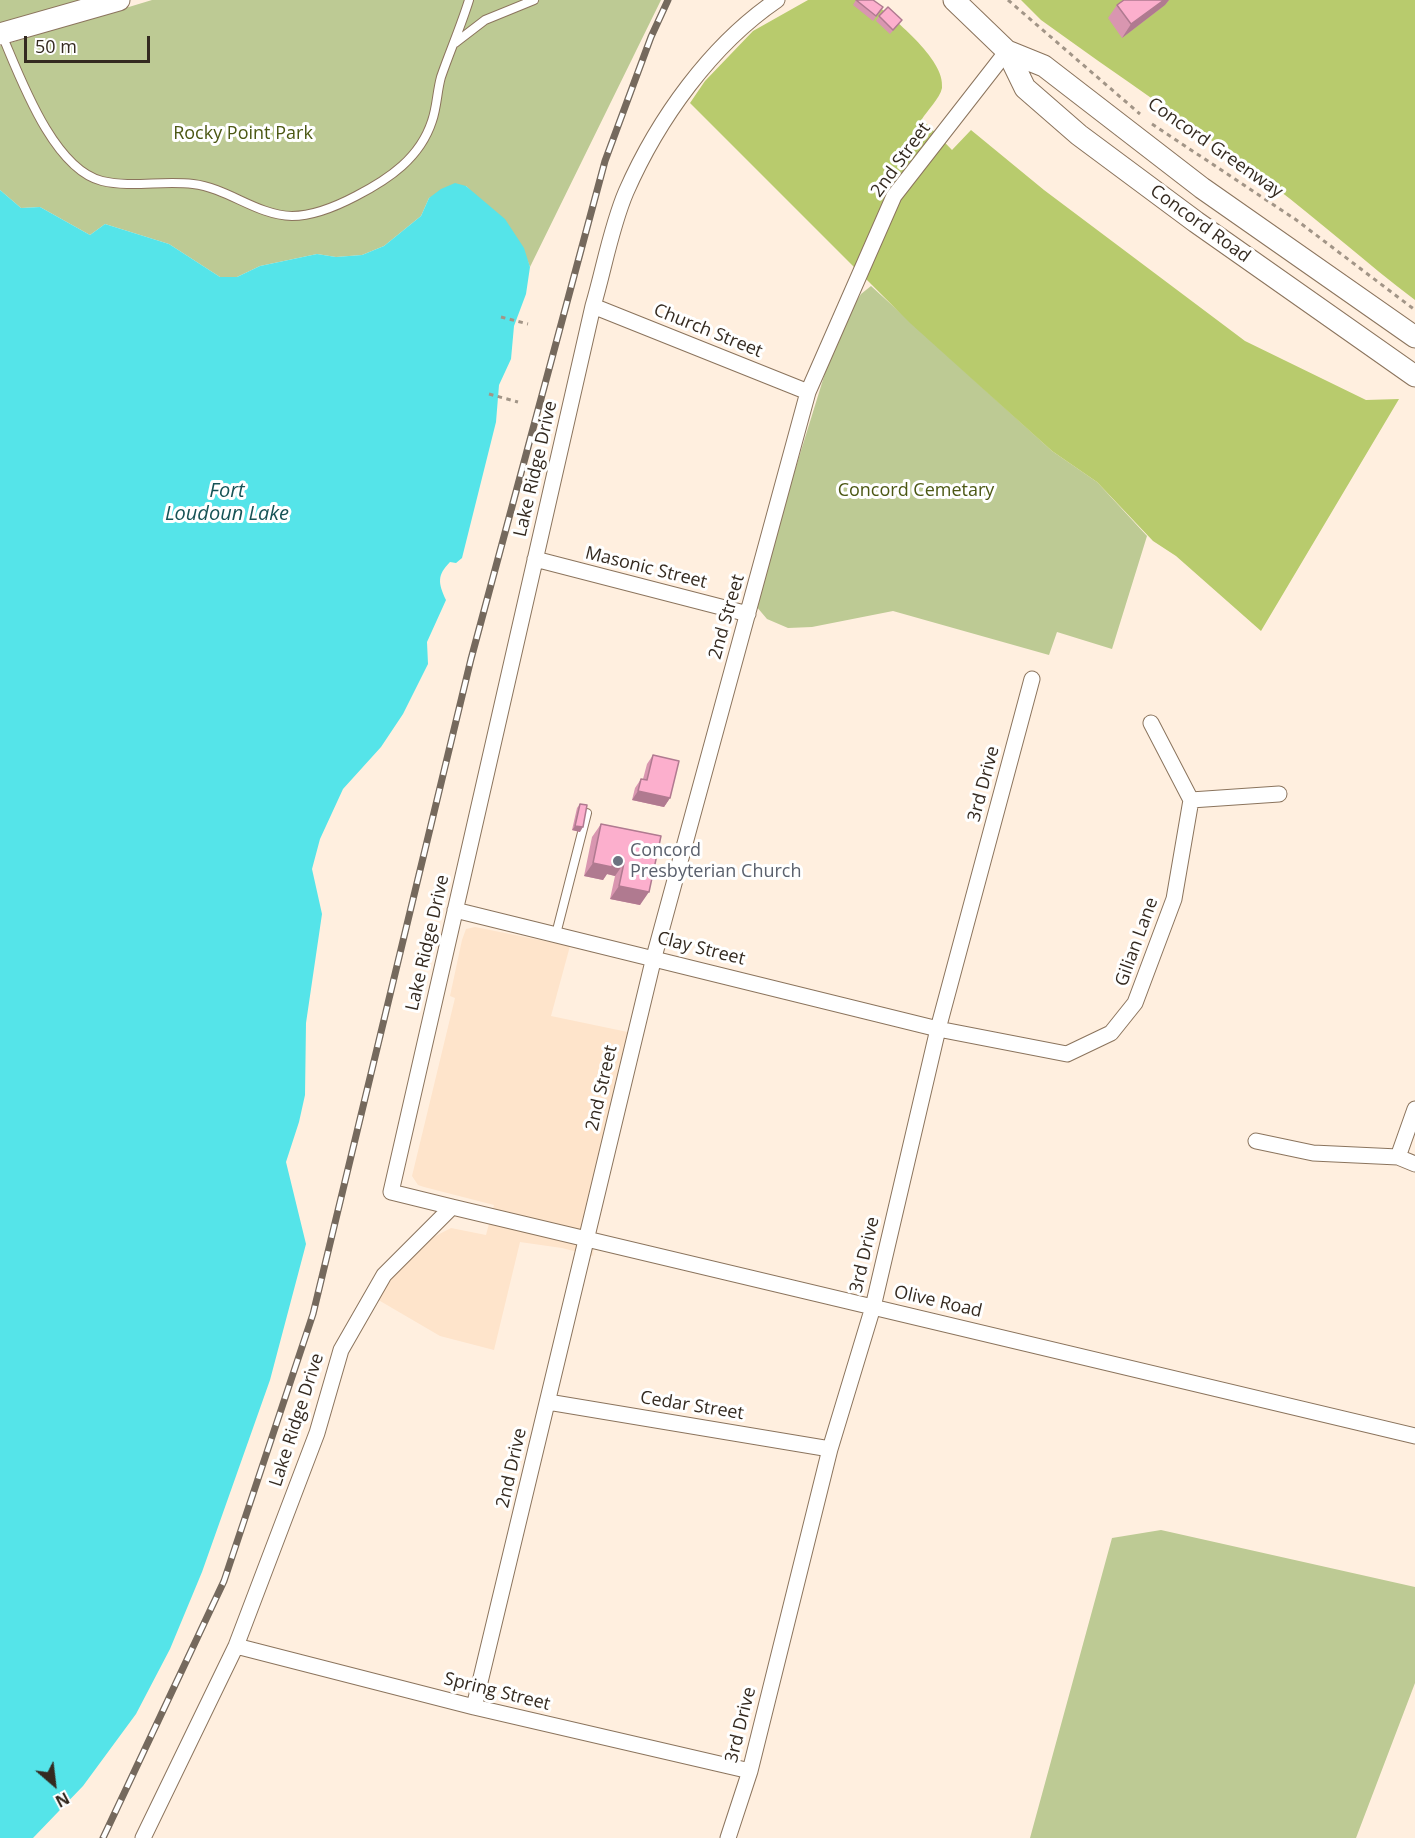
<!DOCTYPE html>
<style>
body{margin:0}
#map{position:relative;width:1415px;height:1838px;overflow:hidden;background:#ffefdf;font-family:"Open Sans",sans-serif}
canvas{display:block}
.north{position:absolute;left:24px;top:1754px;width:60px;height:60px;-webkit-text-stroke:4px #fff;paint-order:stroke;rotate:152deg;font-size:16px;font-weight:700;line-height:24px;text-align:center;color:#342a20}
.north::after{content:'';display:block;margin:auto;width:21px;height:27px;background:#342a20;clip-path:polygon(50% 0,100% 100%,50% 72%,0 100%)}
.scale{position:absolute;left:24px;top:36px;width:126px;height:27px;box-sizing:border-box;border:3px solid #342a20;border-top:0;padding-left:8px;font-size:18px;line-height:21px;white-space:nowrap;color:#342a20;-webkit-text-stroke:4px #fff;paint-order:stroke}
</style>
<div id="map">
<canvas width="1415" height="1838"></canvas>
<div class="north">N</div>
<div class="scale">50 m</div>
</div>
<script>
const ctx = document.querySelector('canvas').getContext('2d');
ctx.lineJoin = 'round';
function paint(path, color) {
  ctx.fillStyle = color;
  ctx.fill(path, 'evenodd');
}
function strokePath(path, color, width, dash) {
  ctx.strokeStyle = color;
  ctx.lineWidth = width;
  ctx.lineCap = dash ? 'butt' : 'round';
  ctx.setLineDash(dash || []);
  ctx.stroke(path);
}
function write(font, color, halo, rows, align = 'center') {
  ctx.font = font + ' "Open Sans",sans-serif';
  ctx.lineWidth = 6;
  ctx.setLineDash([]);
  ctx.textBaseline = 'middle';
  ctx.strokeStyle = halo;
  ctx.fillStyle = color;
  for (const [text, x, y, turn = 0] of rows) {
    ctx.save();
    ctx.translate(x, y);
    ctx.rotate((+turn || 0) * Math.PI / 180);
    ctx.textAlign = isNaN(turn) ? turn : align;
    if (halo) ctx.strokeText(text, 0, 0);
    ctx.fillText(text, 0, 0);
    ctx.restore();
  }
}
const built = new Path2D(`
 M475,927L570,946L551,1016L642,1035L596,1227L593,1256L562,1248L520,1242L494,1350L440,1336L375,1298L386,1282L424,1242L451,1228L486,1235L494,1205L424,1187L418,1185L412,1176L455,998L450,996L462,940L466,929Z`);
const green = new Path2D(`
 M0,0H86L0,26Z
 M152,0H661L530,267C519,233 491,211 466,186L429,198L421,216L384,246L362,255L336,257L317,254L260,266L237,277H220L169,244L105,224L90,235L40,207L21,208L0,190V46Z
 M871,286L1052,451L1097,482L1147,536L1112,649L1057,632L1049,655L893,611L812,627L788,628L767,619L756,606L770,551L838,331L861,294Z
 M1161,1530L1415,1587V1683L1356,1838H1030L1112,1538Z`);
const forest = new Path2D(`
 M808,0H871C891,17 946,59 942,88C940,98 927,111 922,119L952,150L971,130L1044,190L1245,341L1366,400L1399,399L1261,631L1176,556L1153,541L1097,482L1052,451L910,323L690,103L705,81L753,31Z
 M1021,0H1415V300C1366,263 1321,222 1272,185C1197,128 1118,76 1041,20Z`);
const water = new Path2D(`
 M455,183L466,186L505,219L524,248L530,267L526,294L514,326L511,359L499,385L496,422L462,558L456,563L450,562C437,575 438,583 446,600L427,642L428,664L403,714L381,747L343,789L320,839L312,869L322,914L306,1023L305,1095L299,1122L286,1162L306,1244L270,1380L202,1572L170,1649L136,1714L83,1786L33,1838H0V190L21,208L40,207L90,235L105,224L169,244L220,277H237L260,266L317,254L336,257L362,255L384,246L421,216L429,198L441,189Z`);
const path = new Path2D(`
 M1008,0L1140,114
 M1152,124L1295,219L1415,310
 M501,317L528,324
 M489,394L518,402`);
const lane = new Path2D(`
 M2,35C20,77 53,169 102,181C132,188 163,180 193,184C228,188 256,215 292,216C314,216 337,206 356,196C389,179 420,158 432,121C437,107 437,91 441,77C450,51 461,26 469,0
 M455,43L485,20L534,0
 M556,934L587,813`);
const street = new Path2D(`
 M593,306L808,392
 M535,559L748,614
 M1191,800L1279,794
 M455,910L938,1029L1067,1054L1111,1033L1135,1003L1174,899L1191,800L1151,723
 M1256,1141L1313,1153L1398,1157L1415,1164
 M1398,1157L1415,1109
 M452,1207L1415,1436
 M548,1402L830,1449
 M236,1646L474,1707L750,1771
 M474,1707L654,957L808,392L894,196L1007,51
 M143,1838L236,1646L317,1433L341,1350L384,1275L452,1207L391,1192L593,306C604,269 611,227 626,192C658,119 711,45 777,0
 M728,1838L750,1771L830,1449L873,1307L938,1029L1032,679`);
const secondary = new Path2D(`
 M954,0L1007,51L1025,88L1079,135L1196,222L1415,376
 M0,34L119,0
 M1007,51L1044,66L1202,188L1415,337`);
const rail = new Path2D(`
 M103,1838L224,1581L313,1314L471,659L605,161L651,37L668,0`);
const wall = new Path2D(`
 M856,0L883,7L873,21L853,5Z
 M1124,0H1169L1165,5L1122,38L1108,18L1117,5Z
 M879,16L899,24L890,34L876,21Z
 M653,755L670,798L664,807L632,800L635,788L641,779H643L647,764Z
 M580,804V832L572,830L577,808Z
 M601,824L661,836L640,905L610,899L615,876L607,874L603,880L584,876L592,837Z`);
const shadedWall = new Path2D(`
 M1164,0H1169L1165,5L1122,38L1131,24Z
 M638,791L670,798L664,807L632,800Z
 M575,826L583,827L580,832L572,830Z
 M613,860L624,863L615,876L607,874L603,880L584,876L593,863Z
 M619,886L649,892L640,905L610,899Z`);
const building = new Path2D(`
 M856,0H873L883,7L876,16Z
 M1124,0H1164L1131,24L1117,5Z
 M888,7L902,20L893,30L879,16Z
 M653,755L679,761L670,798L638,791L641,779L647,780Z
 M580,804L587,805L583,827L575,826Z
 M601,824L661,836L649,892L619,886L624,863L613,860L612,867L593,863Z`);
const markers = [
 [618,861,6,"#6b7280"]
];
const parkNames = [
 ["Rocky Point Park",243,134],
 ["Concord Cemetary",916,491]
];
const streetNames = [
 ["Concord Greenway",1215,148,35],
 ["2nd Street",901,160,-54],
 ["Concord Road",1200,224,36],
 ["Church Street",708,331,22],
 ["Lake Ridge Drive",536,469,-77],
 ["Masonic Street",646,568,14],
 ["2nd Street",727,617,-74],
 ["3rd Drive",984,784,-75],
 ["Gilian Lane",1137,942,-70],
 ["Lake Ridge Drive",428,943,-77],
 ["Clay Street",701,949,14],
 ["2nd Street",602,1088,-77],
 ["3rd Drive",865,1255,-77],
 ["Olive Road",938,1302,13],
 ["Cedar Street",692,1406,9],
 ["Lake Ridge Drive",297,1420,-72],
 ["2nd Drive",512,1468,-77],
 ["Spring Street",497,1692,14],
 ["3rd Drive",741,1725,-76]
];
const worshipNames = [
 ["Concord",630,851],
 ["Presbyterian Church",630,872]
];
const waterNames = [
 ["Fort",227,491],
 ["Loudoun Lake",227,514]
];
paint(built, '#fee4cb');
paint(green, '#bdca94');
paint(forest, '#b8cb6d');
paint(water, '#55e4e9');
strokePath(lane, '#8b745d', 10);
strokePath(street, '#8b745d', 17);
strokePath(secondary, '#8b745d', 23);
strokePath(path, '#a29587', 3, [4.5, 4.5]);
strokePath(lane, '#fff', 8);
strokePath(street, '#fff', 15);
strokePath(secondary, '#fff', 21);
strokePath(rail, '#75695d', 7);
strokePath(rail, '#fff', 4.5, [14]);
paint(wall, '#d996b0');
paint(shadedWall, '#b07a90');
paint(building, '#fcafcd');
strokePath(building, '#b07a90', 1.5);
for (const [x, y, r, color] of markers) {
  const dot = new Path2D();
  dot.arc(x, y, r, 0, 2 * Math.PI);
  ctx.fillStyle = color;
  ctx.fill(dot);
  strokePath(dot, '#fff', 2);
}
write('18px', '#4c5814', '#fff', parkNames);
write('18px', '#342a20', '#fff', streetNames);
write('18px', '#5b616d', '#fff', worshipNames, 'left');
write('italic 20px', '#165356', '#fff', waterNames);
</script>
